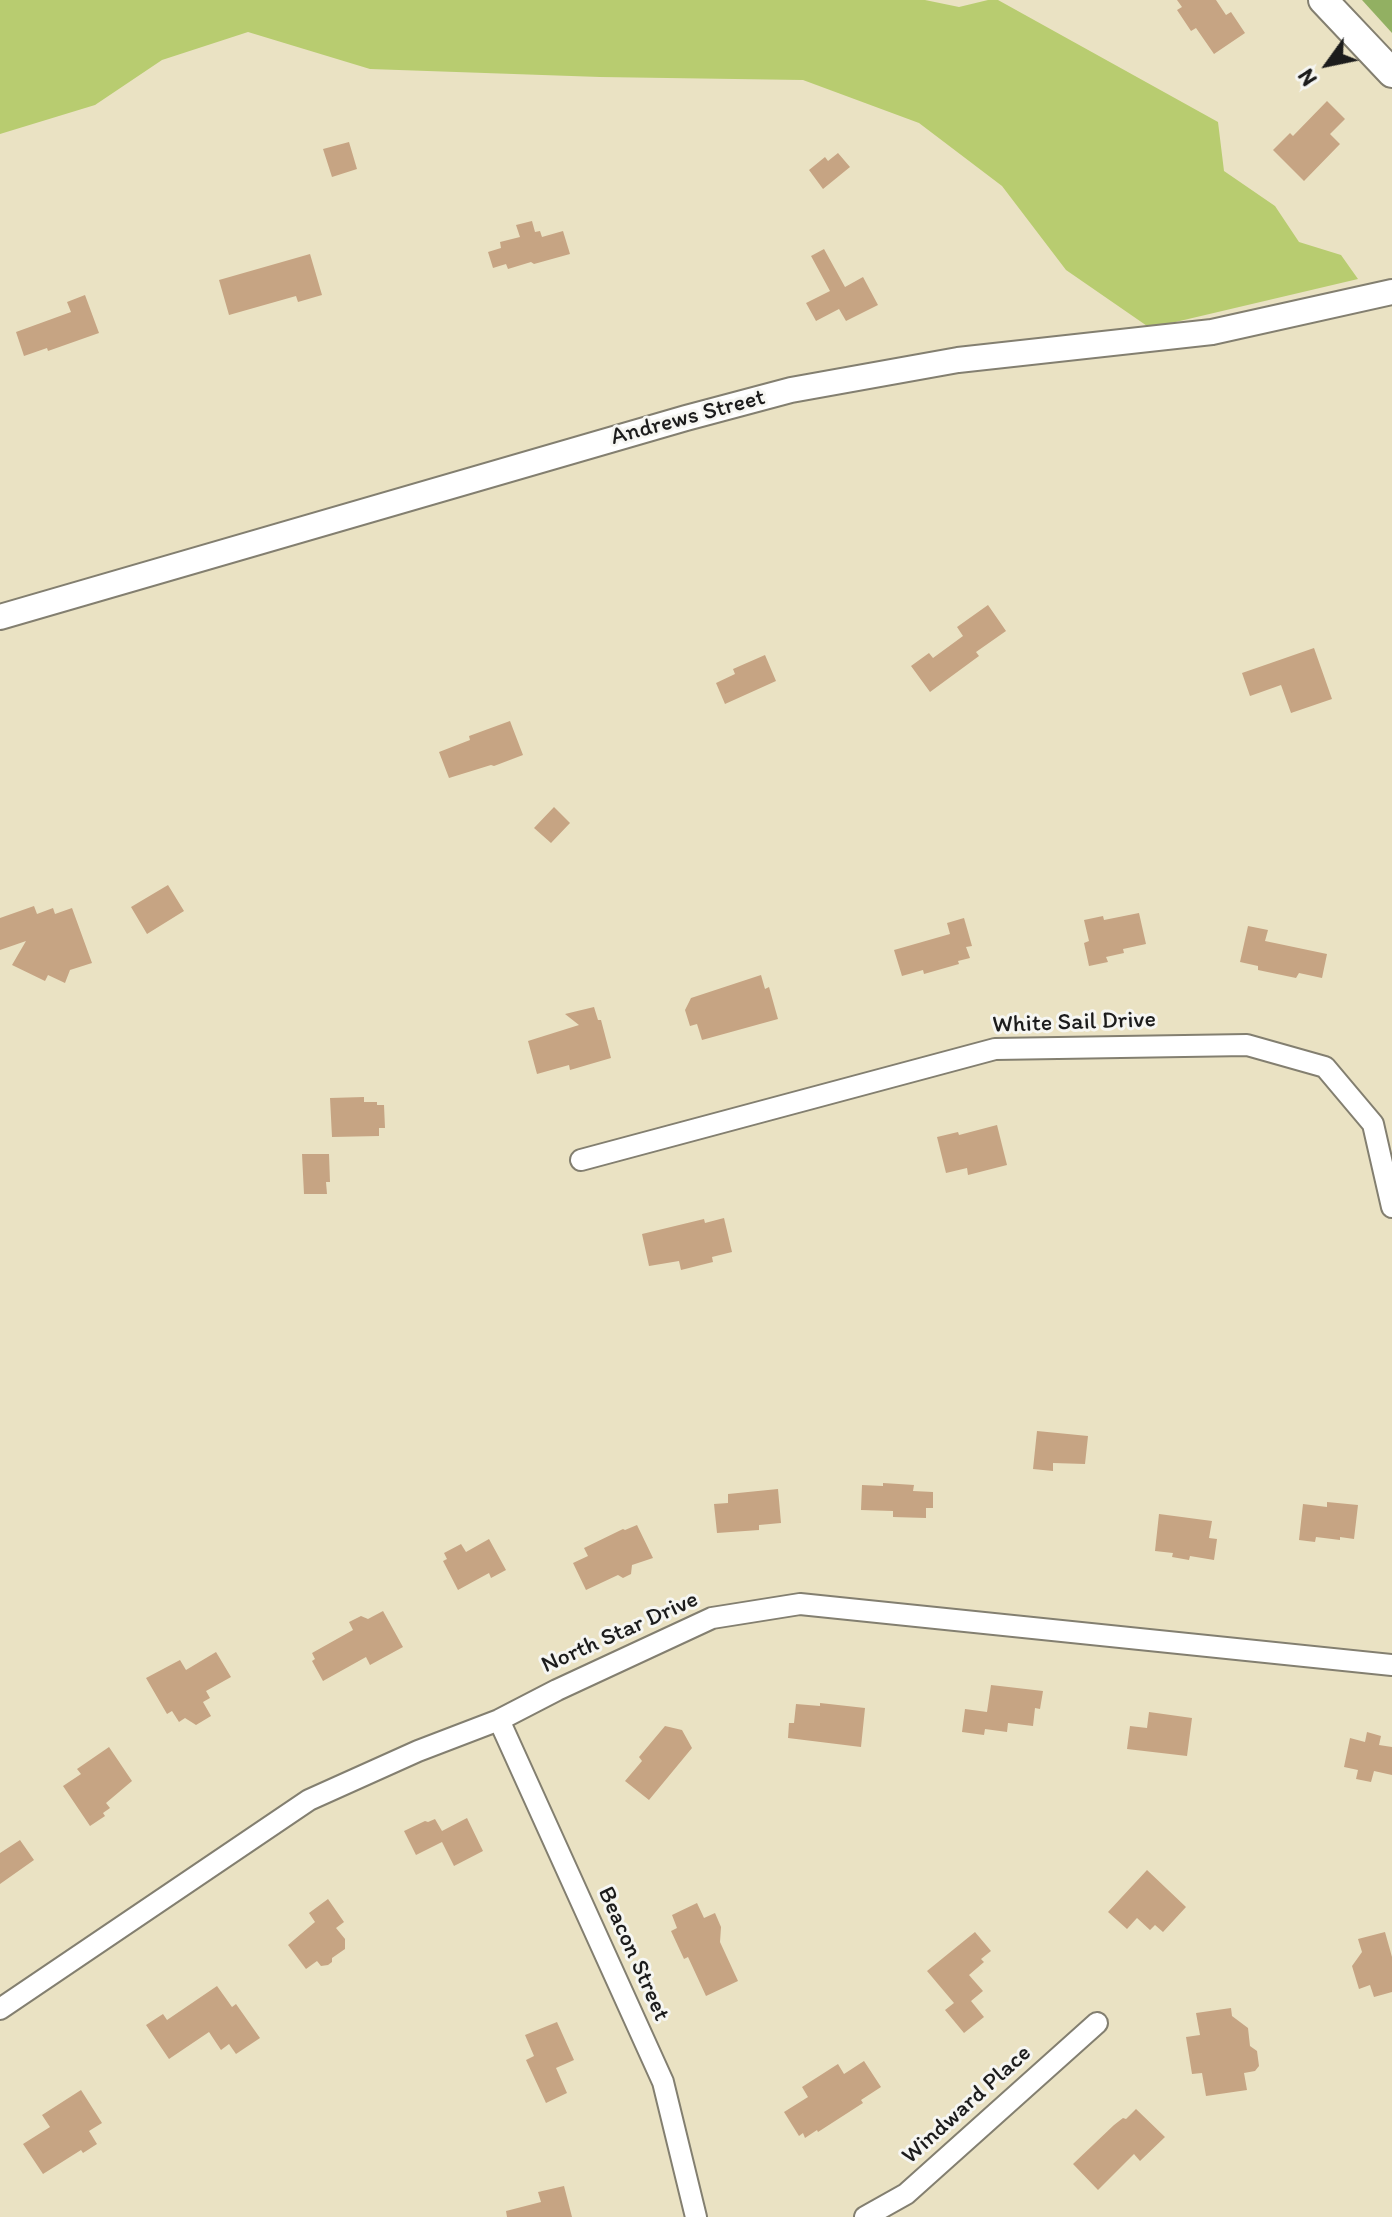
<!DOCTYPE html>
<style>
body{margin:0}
#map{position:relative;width:1392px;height:2217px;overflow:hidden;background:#eae2c3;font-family:Itim,sans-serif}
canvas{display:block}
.north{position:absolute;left:1288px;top:24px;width:80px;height:80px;-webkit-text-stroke:6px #f6f6f2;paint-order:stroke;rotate:237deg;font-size:22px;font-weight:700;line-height:32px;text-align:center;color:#1c1c1c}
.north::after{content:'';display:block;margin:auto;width:28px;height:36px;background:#1c1c1c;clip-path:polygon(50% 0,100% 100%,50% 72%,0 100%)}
</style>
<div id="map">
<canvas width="1392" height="2217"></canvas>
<div class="north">N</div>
</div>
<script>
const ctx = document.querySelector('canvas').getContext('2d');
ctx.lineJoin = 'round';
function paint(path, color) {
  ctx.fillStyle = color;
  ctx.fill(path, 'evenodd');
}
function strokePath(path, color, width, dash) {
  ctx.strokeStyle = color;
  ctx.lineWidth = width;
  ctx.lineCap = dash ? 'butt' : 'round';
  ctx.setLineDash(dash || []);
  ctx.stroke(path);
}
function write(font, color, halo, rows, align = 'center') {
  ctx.font = font + ' Itim,sans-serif';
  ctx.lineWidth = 6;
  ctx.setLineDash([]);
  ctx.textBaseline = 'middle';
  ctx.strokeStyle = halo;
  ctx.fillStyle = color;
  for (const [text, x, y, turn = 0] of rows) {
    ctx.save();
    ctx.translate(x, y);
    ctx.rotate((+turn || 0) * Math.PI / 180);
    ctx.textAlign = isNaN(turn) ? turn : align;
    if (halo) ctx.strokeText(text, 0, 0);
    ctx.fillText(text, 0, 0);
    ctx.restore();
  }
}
const green = new Path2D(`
 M0,0H925L959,7L988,0H998L1218,122L1224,171L1275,206L1299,242L1341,255L1358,279L1150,328L1066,270L1002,186L919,123L803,80L600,77L370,69L248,32L162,60L95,105L0,134Z`);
const forest = new Path2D(`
 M1362,0H1392V33Z`);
const building = new Path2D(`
 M1177,0H1216L1226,15L1231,12L1245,33L1214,54L1196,28L1191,31L1177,10L1182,7Z
 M1327,101L1345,119L1330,134L1340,144L1304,181L1273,150L1290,133L1293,136Z
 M349,142L357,169L332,177L323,149Z
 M838,153L850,167L823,189L809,170L825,157L828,161Z
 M532,221L535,232L540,231L542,237L563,231L570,254L534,264L531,262L508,269L506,264L493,268L488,252L501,248L500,242L520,237L516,225Z
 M824,249L845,287L863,277L878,305L846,321L839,309L816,321L806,303L830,291L811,256Z
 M310,254L322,295L298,302L296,296L229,315L219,280Z
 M85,295L99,333L48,351L47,348L24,356L16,332L71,312L67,302Z
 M988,605L1006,631L976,652L979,656L930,692L911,666L929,653L933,658L963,636L957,627Z
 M1314,648L1332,699L1291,713L1281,685L1250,696L1242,673Z
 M765,655L776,681L725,704L716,683L735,674L733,669Z
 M510,721L523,755L494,766L491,765L449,778L439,752L470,740L469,736Z
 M554,807L570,823L551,843L534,828Z
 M168,885L184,911L147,934L131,907Z
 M34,906L37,914L53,908L55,914L72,908L92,963L70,970L65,983L48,975L45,981L12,965L26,941L0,950V918Z
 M1139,913L1146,944L1123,949L1124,953L1106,957L1108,962L1089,966L1084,943L1089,941L1084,920L1103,916L1104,920Z
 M964,918L972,946L966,947L970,958L958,961L959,964L924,974L923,970L902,976L894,950L950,934L947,923Z
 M1248,926L1268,930L1265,941L1327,954L1322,978L1299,973L1296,978L1258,970V966L1240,962Z
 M761,975L765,989L769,987L778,1019L702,1040L697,1024L690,1026L685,1010L691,998Z
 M594,1007L598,1020H601L611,1058L570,1070L569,1065L537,1074L528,1041L579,1025L565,1014Z
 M364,1097V1102H377V1105H384L385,1128H379V1136L332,1137L330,1098Z
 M997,1125L1007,1165L968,1175L967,1168L946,1173L937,1137L958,1132L959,1135Z
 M302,1154H329L330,1182H326L327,1194H304Z
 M724,1218L732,1252L712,1257L713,1262L681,1270L679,1261L649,1266L642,1234L704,1219L705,1223Z
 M1037,1431L1088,1436L1085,1464L1053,1463V1471L1033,1469Z
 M883,1483L914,1485L913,1491L933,1492V1508H926V1518L893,1517V1511L861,1510L862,1485L883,1486Z
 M778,1489L781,1523L759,1525V1530L717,1533L714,1504L728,1503V1494Z
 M1327,1502L1358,1505L1354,1539L1340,1537V1540L1316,1537L1315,1542L1299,1540L1303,1504L1327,1507Z
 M1159,1514L1212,1521L1209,1538L1217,1539L1214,1560L1190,1556L1189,1560L1172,1557L1173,1553L1155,1551Z
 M637,1525L653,1558L632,1565L631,1574L623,1578L618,1575L586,1590L573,1563L588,1556L584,1548L623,1529L625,1530Z
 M489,1539L506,1570L491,1578L489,1573L458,1590L443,1561L447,1559L444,1553L461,1544L466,1552Z
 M383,1611L403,1647L370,1665L366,1657L323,1681L312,1661L315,1659L312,1653L353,1630L349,1622L361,1616L368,1619Z
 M216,1652L231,1677L206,1691L210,1698L203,1702L211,1716L196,1725L185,1718L179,1722L172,1711L167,1714L146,1678L180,1660L186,1670Z
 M991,1685L1043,1691L1040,1709L1035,1708L1033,1726L1008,1723L1007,1732L985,1729L984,1735L962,1732L965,1709L987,1712Z
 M820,1703L865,1708L861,1747L788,1738L789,1723H794L796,1704L820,1706Z
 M1149,1712L1192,1718L1187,1756L1127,1749L1130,1726L1147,1728Z
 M665,1726L682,1730L692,1748L649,1800L625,1781L642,1761L639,1757Z
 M1367,1732L1381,1736L1379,1745L1392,1747V1775L1374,1771L1371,1782L1356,1779L1358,1770L1344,1767L1350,1738L1365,1742Z
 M109,1747L132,1781L106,1803L110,1808L103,1813L105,1816L90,1826L63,1786L81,1774L77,1769Z
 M467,1818L483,1851L454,1866L442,1842L416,1855L404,1831L425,1821L428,1822L435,1819L442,1831Z
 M20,1840L34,1860L0,1884V1853Z
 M1147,1870L1186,1907L1163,1932L1155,1925L1150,1930L1137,1918L1127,1929L1108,1912Z
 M328,1899L344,1922L336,1928L345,1939V1949L332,1958V1962L328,1965L321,1966L317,1961L306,1969L288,1945L315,1922L309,1913Z
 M697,1903L704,1918L715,1913L721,1927L720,1942L738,1981L706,1996L688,1957L684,1959L671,1931L677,1928L672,1915Z
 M975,1932L991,1951L981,1959L984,1962L969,1975L983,1991L971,2001L984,2017L964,2033L945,2010L954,2003L927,1971Z
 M1385,1932L1392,1957V1992L1374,1997L1370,1985L1359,1989L1352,1966L1362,1952L1358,1939Z
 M217,1986L232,2007L236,2004L260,2038L236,2054L229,2044L221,2050L209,2032L169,2059L146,2025L163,2014L167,2020Z
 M1231,2008L1232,2016L1248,2028L1250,2046L1257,2051L1259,2066L1255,2071L1244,2073L1247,2090L1206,2096L1202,2073L1192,2074L1186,2037L1200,2035L1196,2013Z
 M557,2022L574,2060L556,2068L567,2093L546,2103L526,2060L534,2056L525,2035Z
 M864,2061L881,2087L861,2100L863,2103L818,2132L817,2130L805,2138L803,2133L799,2136L784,2112L808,2097L802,2087L838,2064L844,2074Z
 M81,2090L102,2123L89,2131L97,2144L83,2153L81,2150L43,2174L23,2144L50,2127L42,2115Z
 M1136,2109L1165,2137L1140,2161L1134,2154L1098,2190L1073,2164L1114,2125L1123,2118L1126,2119Z
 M564,2186L572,2217H507L506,2211L541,2202L538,2192Z`);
const minor = new Path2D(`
 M581,1160L995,1049L1247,1045L1325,1067L1373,1124L1392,1207
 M499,1720L663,2082L696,2217
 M0,2009L309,1800L418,1751L499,1720L557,1690L712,1618L800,1604L1392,1665
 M865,2217L906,2194L1097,2023`);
const tertiary = new Path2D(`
 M0,617L686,418L791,390L958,360L1212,332L1392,292`);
const secondary = new Path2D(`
 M1323,0L1392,73`);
const streetNames = [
 ["Andrews Street",688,418,-15],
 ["White Sail Drive",1074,1023,-2],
 ["North Star Drive",620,1633,-24],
 ["Beacon Street",633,1954,66],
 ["Windward Place",967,2105,-42]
];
paint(green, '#b8cc70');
paint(forest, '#92b062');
paint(building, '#c6a483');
strokePath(minor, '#837f70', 24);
strokePath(tertiary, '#837f70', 28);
strokePath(secondary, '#837f70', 32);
strokePath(minor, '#fff', 20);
strokePath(tertiary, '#fff', 24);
strokePath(secondary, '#fff', 28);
write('24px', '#1c1c1c', '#f6f6f2', streetNames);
</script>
